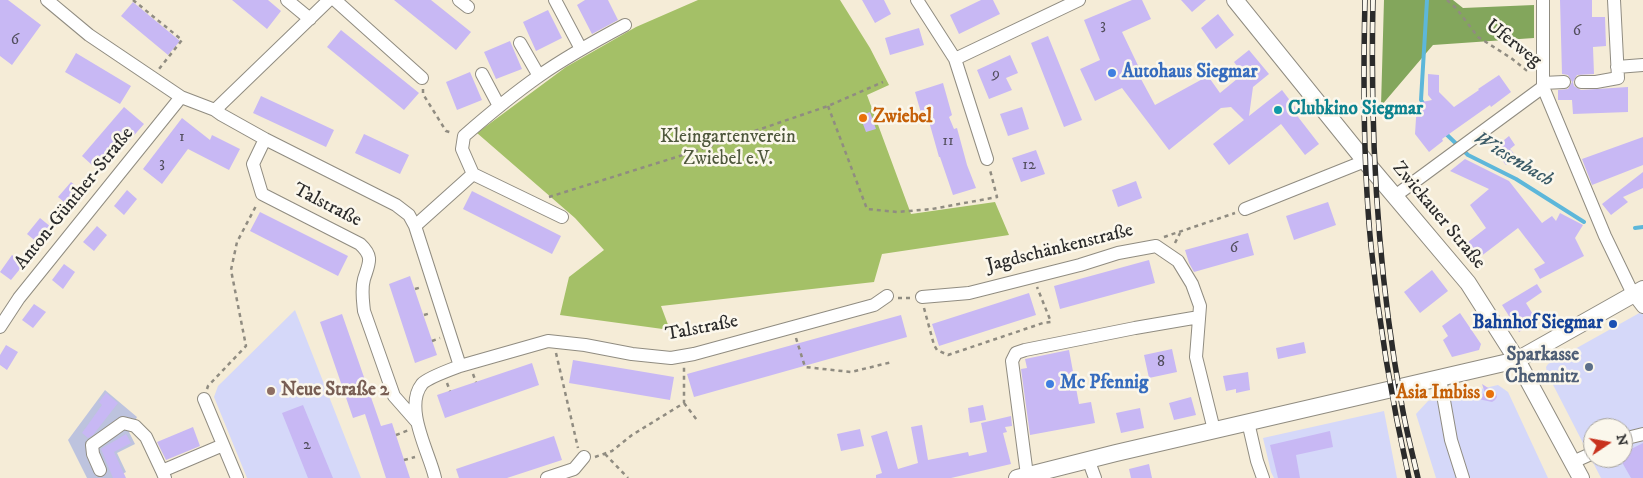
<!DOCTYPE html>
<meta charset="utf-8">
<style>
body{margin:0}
#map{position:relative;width:1643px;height:478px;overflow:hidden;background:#f5ecd7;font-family:"IM FELL DW Pica",serif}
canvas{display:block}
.north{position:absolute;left:1583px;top:418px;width:50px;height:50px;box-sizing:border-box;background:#fbf7ec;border:1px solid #a8a59f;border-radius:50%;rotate:78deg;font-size:14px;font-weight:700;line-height:20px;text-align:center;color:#2b2b2b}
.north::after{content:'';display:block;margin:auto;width:18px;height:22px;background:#c8321e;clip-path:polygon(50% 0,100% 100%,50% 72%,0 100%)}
</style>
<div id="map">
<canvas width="1643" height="478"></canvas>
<div class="north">N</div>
</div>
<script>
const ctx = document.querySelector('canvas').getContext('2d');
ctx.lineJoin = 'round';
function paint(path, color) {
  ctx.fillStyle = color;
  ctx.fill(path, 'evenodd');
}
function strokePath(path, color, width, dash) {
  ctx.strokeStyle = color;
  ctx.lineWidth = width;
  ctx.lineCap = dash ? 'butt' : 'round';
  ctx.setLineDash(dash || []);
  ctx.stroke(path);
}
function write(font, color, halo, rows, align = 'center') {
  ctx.font = font + ' "IM FELL DW Pica",serif';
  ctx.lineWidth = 5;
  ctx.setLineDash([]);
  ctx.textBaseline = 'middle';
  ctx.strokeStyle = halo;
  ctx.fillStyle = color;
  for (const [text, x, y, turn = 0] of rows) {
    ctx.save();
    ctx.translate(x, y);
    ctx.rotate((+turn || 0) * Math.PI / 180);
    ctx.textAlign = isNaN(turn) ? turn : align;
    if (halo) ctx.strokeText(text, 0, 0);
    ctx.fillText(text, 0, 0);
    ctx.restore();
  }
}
const built = new Path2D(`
 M295,310L361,478H247L214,397L218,386Z
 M1643,311V478H1601L1547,373L1546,367L1548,364ZM1593,428H1623V458H1593Z
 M1498,385L1508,392L1548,478H1436L1416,414L1428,401Z
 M1384,411L1397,478H1274L1271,472L1263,438Z`);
const industrial = new Path2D(`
 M105,390L137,417L129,432L135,444L117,453L126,472L115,478H87L68,440Z`);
const green = new Path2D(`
 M698,0H840L870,48L889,85L867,95L911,214L995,202L1009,235L882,254L874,282L661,306L670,330L560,315L569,277L604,250L575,218L477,133L566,67L636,27Z`);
const forest = new Path2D(`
 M1384,0H1453L1463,8L1534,5V38L1433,45L1381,106Z`);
const stream = new Path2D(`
 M1425,106L1421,100L1427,0
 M1444,132L1468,155L1516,179L1584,222
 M1635,228L1643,227`);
const building = new Path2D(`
 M0,0H8L41,25L12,65L0,56Z
 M232,0H268L281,11L267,29Z
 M394,0H431L471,32L456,50Z
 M585,0H608L618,20L592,34L577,5Z
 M862,0H884L891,14L875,23Z
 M981,0H993L1000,14L959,34L950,15Z
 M1132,0H1142L1151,19L1122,32L1144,78L1141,79L1155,105L1208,76L1220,93L1243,74L1234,62L1249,50L1269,74L1253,87L1249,116L1282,90L1298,111L1295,113L1319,144L1305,155L1281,124L1229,165L1213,144L1244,120L1231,107L1221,108L1169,150L1122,88L1095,101L1080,69L1100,60L1084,20Z
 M1181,0H1206L1192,12Z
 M1560,0H1592V17H1605L1606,46L1593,47L1594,74L1577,75L1573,82L1574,86L1581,90L1628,87V112L1573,114L1572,100H1558V90L1568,89L1572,82L1568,75L1562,74Z
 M133,2L180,41L168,55L121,16Z
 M548,10L562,38L536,51L523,22Z
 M1218,14L1234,35L1216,49L1201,28Z
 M919,28L924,45L890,55L885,38Z
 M341,30L419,93L404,110L327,47Z
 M1048,36L1082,120L1064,127L1031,43Z
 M510,41L522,69L496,79L484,52Z
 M76,53L131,86L120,104L65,72Z
 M1010,55L1018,73L1006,78L1012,90L989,99L977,70Z
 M470,72L482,100L457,110L446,82Z
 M1428,74L1439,75V92L1454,107L1479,90L1478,89L1499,75L1511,92L1491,107L1490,105L1442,139L1443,141L1429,152L1415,134L1417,103L1432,100L1428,95Z
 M943,83L952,115L949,117L954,129L957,128L967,165L976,188L953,195L940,157H939L928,118L923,120L915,92Z
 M261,96L334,130L326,147L253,113Z
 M124,107L144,124L101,173L82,156Z
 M1022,107L1029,129L1008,136L1000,114Z
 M870,112L876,129L866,132L860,116Z
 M182,118L210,140L212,135L240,149L229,170L188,149L162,184L143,169Z
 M364,134L409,155L400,174L355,153Z
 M1509,136L1515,145L1510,149L1517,157L1506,165L1493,149Z
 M1643,137V165L1592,185L1582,159Z
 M1036,150L1045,174L1021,182L1012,158Z
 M1465,159L1509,181L1542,223L1552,216L1556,221L1560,213L1583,225L1575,238L1584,256L1540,279L1534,269L1545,263L1518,228L1480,257L1468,242L1486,228L1470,205L1489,189L1450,171Z
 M1643,172V188L1623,197L1628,202L1611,215L1602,204Z
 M1136,181L1142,198L1118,207L1112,190Z
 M71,182L82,191L69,206L58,197Z
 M127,190L137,199L124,215L114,206Z
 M472,191L561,236L552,254L463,209Z
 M1328,202L1336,225L1294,240L1286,216Z
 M260,212L348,256L338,276L250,231Z
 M40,218L51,227L38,243L27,234Z
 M97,226L107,235L94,251L83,242Z
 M1248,233L1254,255L1194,272L1189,263L1185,250Z
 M12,255L24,264L11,280L0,272Z
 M1149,260L1155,283L1060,309L1054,286Z
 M64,264L75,272L63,289L52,280Z
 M1432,270L1448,291L1420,313L1404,292Z
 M410,276L437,355L415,363L389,284Z
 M1537,284L1542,292L1526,303L1537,321L1519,332L1502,305Z
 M1029,293L1036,315L939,346L932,324Z
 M34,304L46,312L33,328L22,320Z
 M1460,313L1481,344L1479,350L1452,357L1443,340L1448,336L1442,326Z
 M342,314L381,426L392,423L410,478H386L365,414L353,418L320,322Z
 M901,315L907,337L694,397L687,374Z
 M1304,342L1306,353L1278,359L1276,348Z
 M6,345L18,352L7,370L0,365V355Z
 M1172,349L1177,372L1149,378L1144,355Z
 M1069,350L1079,404L1091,402L1095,423L1030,435L1021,369L1027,368L1025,359Z
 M573,360L674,377L670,400L569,383Z
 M532,363L539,385L445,418L437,395Z
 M1248,372L1250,390L1236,393V389L1226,391L1223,376Z
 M1482,384L1496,393L1497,397L1495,400L1492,402L1474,398L1485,393Z
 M106,393L118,403L93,435L88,438L82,433L102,405L99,402Z
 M1191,397L1196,415L1174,420L1169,403Z
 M303,405L333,478H308L282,413Z
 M983,405L986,420L970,423L968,408Z
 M1140,408L1144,428L1121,433L1116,413Z
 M1011,416L1012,426L1005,427L1007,432L1003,433L1011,464L951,478H876V475L882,473L871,436L887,431L898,469L918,463L911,427L922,425L928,460L968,452L969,456L987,452L981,423Z
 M193,427L200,446L166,460L157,442Z
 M860,429L864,446L841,451L837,434Z
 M1330,431L1333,447L1296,455L1300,478H1278L1270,445Z
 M126,434L131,443L114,452L126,478H113L101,449Z
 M554,436L562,460L507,478H459L456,469Z
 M1643,443V478H1631L1623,464V453Z
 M1149,464L1152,478H1131L1129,469Z`);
const path = new Path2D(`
 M133,0L182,40L159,69
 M1447,0L1456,8L1478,37L1511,58L1530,73
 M423,89V94L446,131L453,133
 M828,106L867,209L897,212L932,209L997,197L990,170
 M549,197L702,149L828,106L883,82
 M1164,237L1235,213
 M1175,243L1180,233
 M415,289L422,287
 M898,298H910
 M924,308L934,345L937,350L948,355L1043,323L1051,322L1037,287
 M424,315L431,313
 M796,338L805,367L851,372L892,362
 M432,341L440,338
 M556,353L578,448
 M473,374L476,382
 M447,383L450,391
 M207,389L208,386L246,346L231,270L237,242L257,204
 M684,403L697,420
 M396,435L409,430
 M605,454L628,478
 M595,457L612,451L632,435L684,403V367
 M404,460L415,457`);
const minor = new Path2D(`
 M47,0L89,35L181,97L215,110L222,115L265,139L396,205L409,215L415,226L460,366L548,341L585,345L632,354L671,358L694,354L874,305L887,296
 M287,0L310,19
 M335,0L422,78
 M459,0L468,7
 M555,0L581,49
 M917,0L955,59L987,159
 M520,43L539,76
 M955,59L1079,0
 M1617,67L1643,65
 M482,74L499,106
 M1581,82H1596L1618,78L1614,0
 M1543,83L1564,82
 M1543,87L1605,236L1633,294L1643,307
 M215,110L329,0
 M265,139L253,164L262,194L360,244C374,257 369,263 364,279C361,290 363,301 364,311L394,396L416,421
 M473,174L462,149L464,136C488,115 512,95 539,76C566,57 595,41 625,25
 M473,174L562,217
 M1395,196L1543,87V0
 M1245,209L1365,161
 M415,226L473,174
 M922,297L969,293L1080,265L1118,253L1156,246L1178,261L1192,284L1200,306L1196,357L1214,430
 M0,327L19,298L181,97
 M1440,378L1451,440L1463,478
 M204,399L237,478
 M1248,422L1257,461L1263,478
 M1623,439L1643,434
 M1088,459L1095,478
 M1573,462L1593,453
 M100,470L93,454L92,445L123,423L135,426L146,437L162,471
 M1027,475L1012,361L1016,353L1025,350L1135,328L1199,317
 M165,478L162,471L223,445
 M435,478C430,454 403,408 422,384C427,378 452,369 460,366
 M547,478L574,469L584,457`);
const major = new Path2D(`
 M1235,0L1365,161L1468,283L1517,360L1581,478
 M1017,478L1116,453L1517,360L1643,289`);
const rail = new Path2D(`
 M1365,0C1363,82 1363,165 1371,246C1379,324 1392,402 1409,478
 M1373,0C1370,134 1377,268 1401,400C1405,426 1412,452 1418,478`);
const markers = [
 [1112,73,5,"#3f7fe0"],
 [1278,110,5,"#0f9aa8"],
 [863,118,5,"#e8710a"],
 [1613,324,5,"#1a4fb4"],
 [1589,367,5,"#5c6f8a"],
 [1050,384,5,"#3f7fe0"],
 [271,391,5,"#8d6e63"],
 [1490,394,5,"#e8710a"]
];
const numberNames = [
 ["3",1103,26],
 ["6",1577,32],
 ["6",15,41],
 ["9",996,75],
 ["1",182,138],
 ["11",948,142],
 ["3",162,164],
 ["12",1029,166],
 ["6",1234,249],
 ["8",1161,363],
 ["2",307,446]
];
const streetNames = [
 ["Uferweg",1513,44,38],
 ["Anton-Günther-Straße",75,199,-51],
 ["Talstraße",327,206,27],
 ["Zwickauer Straße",1438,216,50],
 ["Jagdschänkenstraße",1060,249,-14],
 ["Talstraße",702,329,-11]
];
const shopNames = [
 ["Autohaus Siegmar",1122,73],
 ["Mc Pfennig",1060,384]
];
const cultureNames = [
 ["Clubkino Siegmar",1288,110]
];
const foodNames = [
 ["Zwiebel",873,118],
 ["Asia Imbiss",1480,394,"right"]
];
const parkNames = [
 ["Kleingartenverein",728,138],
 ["Zwiebel e.V.",728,160]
];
const transitNames = [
 ["Bahnhof Siegmar",1603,324]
];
const serviceNames = [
 ["Sparkasse",1579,356],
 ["Chemnitz",1579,378]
];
const educationNames = [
 ["Neue Straße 2",281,391]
];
const waterNames = [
 ["Wiesenbach",1513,160,31]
];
paint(built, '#d5d8f9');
paint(industrial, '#bdc3de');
paint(green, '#a4c067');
paint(forest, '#83a65c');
strokePath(stream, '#5db7da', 4);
paint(building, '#c8b8f4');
strokePath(minor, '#908c81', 14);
strokePath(major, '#908c81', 18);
strokePath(path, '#908c81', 2.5, [4, 4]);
strokePath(minor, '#fff', 12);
strokePath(major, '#fff', 16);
strokePath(rail, '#2b2b2b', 5.5);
strokePath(rail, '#fbf7ec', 4, [11]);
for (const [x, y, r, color] of markers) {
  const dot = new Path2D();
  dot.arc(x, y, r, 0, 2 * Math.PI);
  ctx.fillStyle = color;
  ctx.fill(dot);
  strokePath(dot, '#fbf7ec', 2);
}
write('16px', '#524e5d', null, numberNames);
write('19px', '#2b2b2b', '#fbf7ec', streetNames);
write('bold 19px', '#366cbe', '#fbf7ec', shopNames, 'left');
write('bold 19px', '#0d838f', '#fbf7ec', cultureNames, 'left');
write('bold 19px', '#c56008', '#fbf7ec', foodNames, 'left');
write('19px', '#4f583d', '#fbf7ec', parkNames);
write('bold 19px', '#164399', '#fbf7ec', transitNames, 'right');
write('bold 19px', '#4e5e75', '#fbf7ec', serviceNames, 'right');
write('bold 19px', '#785e54', '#fbf7ec', educationNames, 'left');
write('italic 20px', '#3c5c68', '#fbf7ec', waterNames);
</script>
